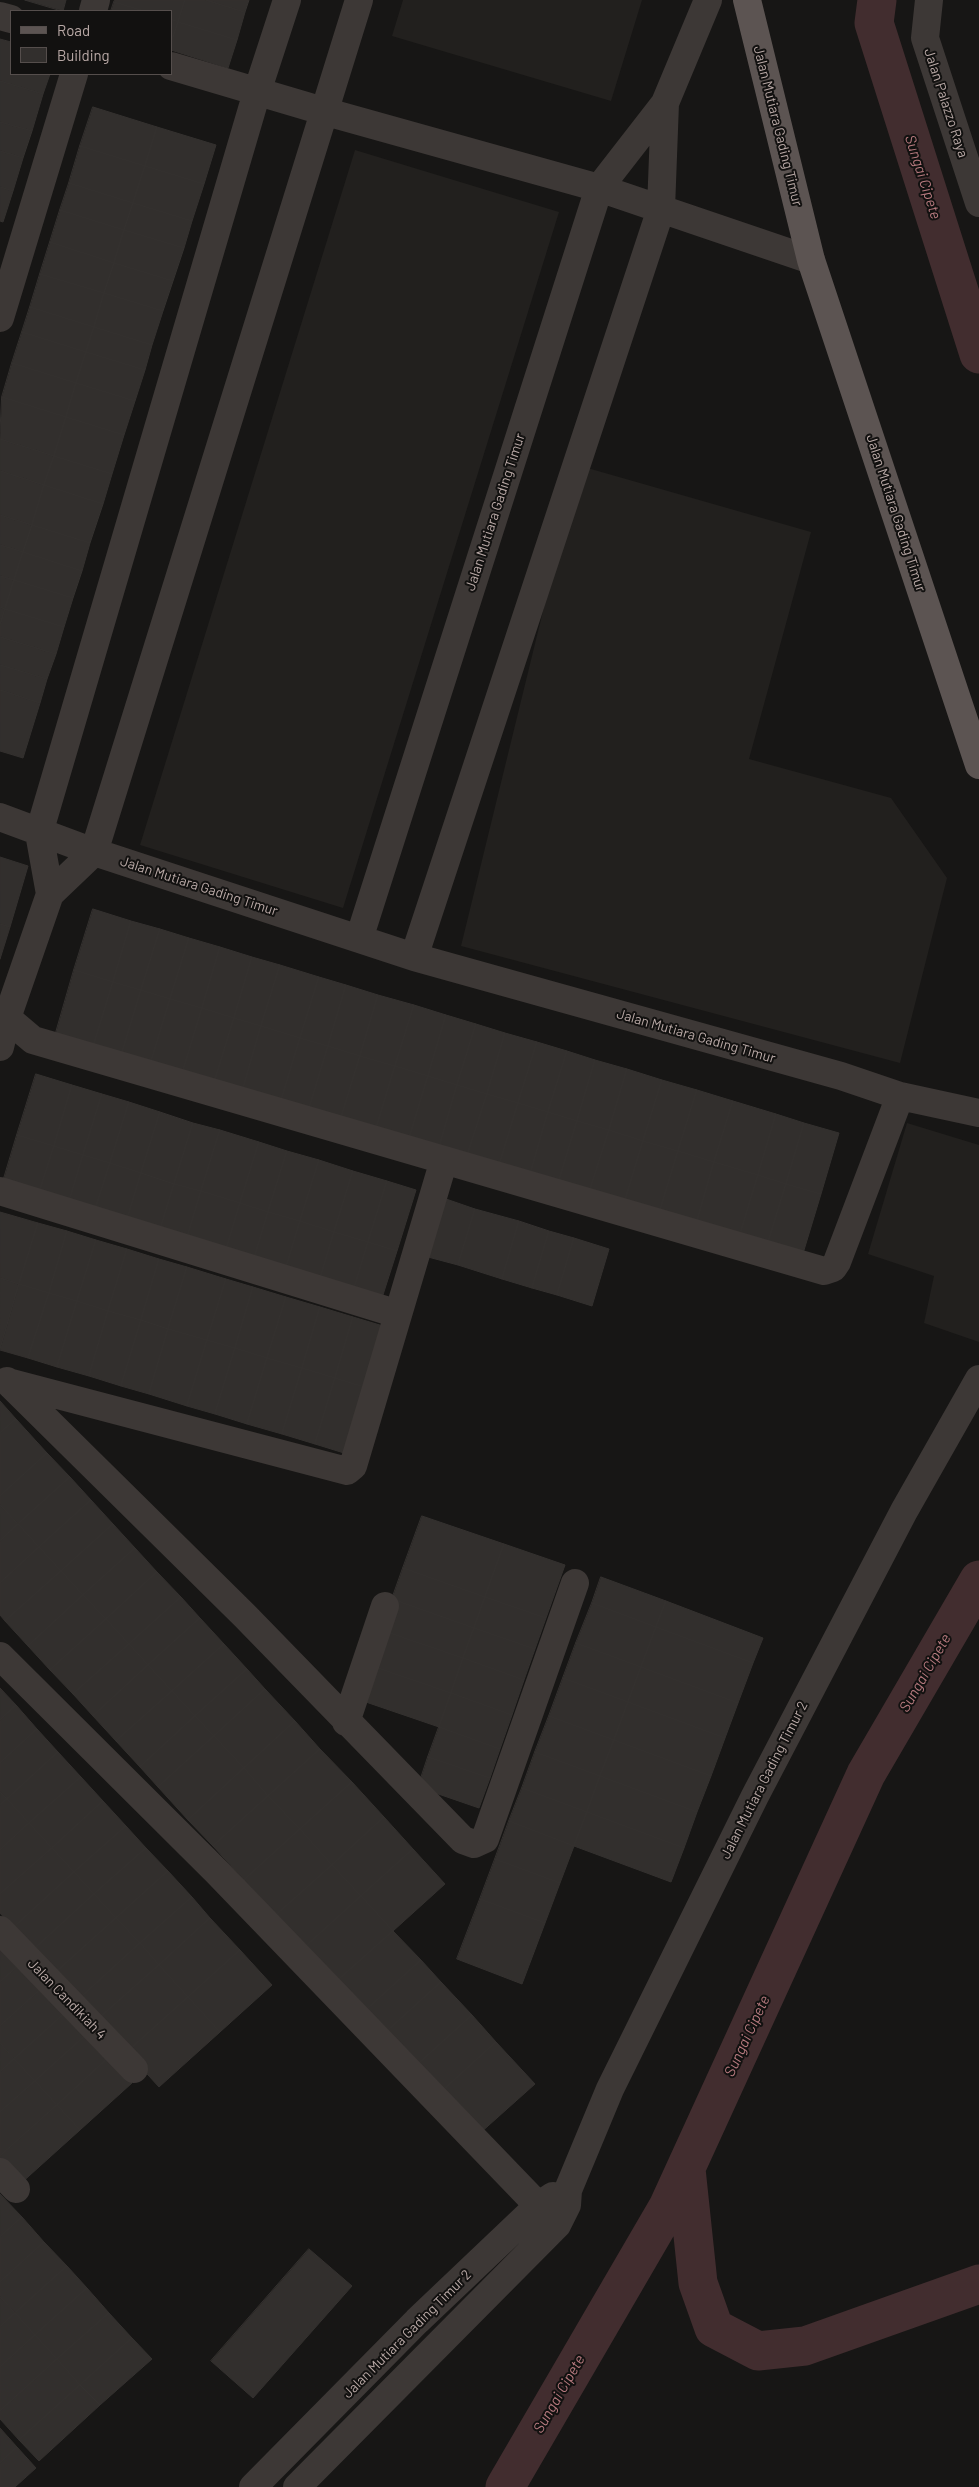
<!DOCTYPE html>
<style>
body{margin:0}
#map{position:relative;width:979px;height:2487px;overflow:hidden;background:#171615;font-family:Barlow,sans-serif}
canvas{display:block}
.legend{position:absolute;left:10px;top:10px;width:162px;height:65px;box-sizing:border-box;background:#121110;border:1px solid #554e4c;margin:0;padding:6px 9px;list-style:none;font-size:15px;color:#b9a9a6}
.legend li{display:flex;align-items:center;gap:10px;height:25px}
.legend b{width:25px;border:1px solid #554e4c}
</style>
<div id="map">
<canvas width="979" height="2487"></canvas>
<ul class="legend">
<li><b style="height:6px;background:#5c5452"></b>Road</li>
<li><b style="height:14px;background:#322f2d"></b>Building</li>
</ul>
</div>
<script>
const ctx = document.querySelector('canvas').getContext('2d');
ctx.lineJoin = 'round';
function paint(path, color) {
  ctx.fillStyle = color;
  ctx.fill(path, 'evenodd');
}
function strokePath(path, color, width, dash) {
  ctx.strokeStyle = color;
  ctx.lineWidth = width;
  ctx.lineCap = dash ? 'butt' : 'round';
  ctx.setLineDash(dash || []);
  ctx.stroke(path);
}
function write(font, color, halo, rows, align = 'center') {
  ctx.font = font + ' Barlow,sans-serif';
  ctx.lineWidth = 4;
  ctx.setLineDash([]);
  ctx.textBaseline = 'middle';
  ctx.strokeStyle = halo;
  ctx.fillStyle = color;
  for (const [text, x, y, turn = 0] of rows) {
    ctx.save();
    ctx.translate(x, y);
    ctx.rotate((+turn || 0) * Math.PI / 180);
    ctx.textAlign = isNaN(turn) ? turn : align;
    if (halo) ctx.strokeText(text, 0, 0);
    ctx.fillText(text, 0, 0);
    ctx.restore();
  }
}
const built = new Path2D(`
 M403,0H642L611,101L392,36Z
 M355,150L559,212L343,908L140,845Z
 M584,467L811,532L749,759L891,798L947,878L900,1063L461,946L556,558Z
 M907,1123L979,1145V1342L924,1323L934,1276L868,1254Z`);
const canal = new Path2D(`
 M877,0L874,23L979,354
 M686,2169L698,2283L714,2328L758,2351L805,2346L979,2284
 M505,2487L668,2207L866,1774L979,1580`);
const building = new Path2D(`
 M25,0H66L63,11Z
 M115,0H185L178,22L171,19V11H144L114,2Z
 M185,0H206L245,12L237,40L178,22Z
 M206,0H249L245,12Z
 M114,2L144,11H111Z
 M171,19L178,22L171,43Z
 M178,22L237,40L228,68L171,50V43Z
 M0,39L11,42V74H50L43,94L0,81Z
 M0,81L43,94L32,131L0,122Z
 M93,107L157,127L145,166L80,146Z
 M0,122L32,131L23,158L0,151Z
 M157,127L216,145L204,184L145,166Z
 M80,146L145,166L133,203L69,183Z
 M0,151L23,158L13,191L0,187Z
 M145,166L204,184L192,221L133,203Z
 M69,183L133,203L124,230L60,210Z
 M0,187L13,191L3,222L0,221Z
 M133,203L192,221L184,248L124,230Z
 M60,210L124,230L114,263L50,242Z
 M124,230L184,248L173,281L114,263Z
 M50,242L114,263L104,293L40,274Z
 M114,263L173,281L163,311L104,293Z
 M40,274L104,293L94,327L30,307Z
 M104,293L163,311L152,345L94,327Z
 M30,307L94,327L86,352L22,332Z
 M94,327L152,345L145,370L86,352Z
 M22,332L86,352L76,383L12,363Z
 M86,352L145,370L135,401L76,383Z
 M12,363L76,383L66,417L2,397Z
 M76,383L135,401L124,435L66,417Z
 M2,397L66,417L54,456L0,439Z
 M66,417L124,435L112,474L54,456Z
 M0,439L54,456L44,485L0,471Z
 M54,456L112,474L103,504L44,485Z
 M0,471L44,485L32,525L0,515Z
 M44,485L103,504L90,543L32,525Z
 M0,515L32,525L23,552L0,545Z
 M32,525L90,543L82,571L23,552Z
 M0,545L23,552L14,580L0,576Z
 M23,552L82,571L73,598L14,580Z
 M0,576L14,580L5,609L0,607Z
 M14,580L73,598L64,627L5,609Z
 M0,607L5,609L0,625Z
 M5,609L64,627L56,654L0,637V625Z
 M0,637L56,654L47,679L0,665Z
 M0,665L47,679L40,703L0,690Z
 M0,690L40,703L23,758L0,751Z
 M0,857L28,866L10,927L0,924Z
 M93,909L131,921L113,982L74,970Z
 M131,921L160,929L141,990L113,982Z
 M0,924L10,927L0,959Z
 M160,929L189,938L170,999L141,990Z
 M189,938L220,947L202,1008L170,999Z
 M220,947L252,957L234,1018L202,1008Z
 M252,957L280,965L261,1026L234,1018Z
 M280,965L319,977L300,1038L261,1026Z
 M74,970L113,982L93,1047L55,1036Z
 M319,977L346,985L328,1046L300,1038Z
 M113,982L141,990L121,1056L93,1047Z
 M346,985L378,995L360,1056L328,1046Z
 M141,990L170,999L150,1065L121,1056Z
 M378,995L414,1005L395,1066L360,1056Z
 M170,999L202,1008L182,1074L150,1065Z
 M414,1005L446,1015L428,1076L395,1066Z
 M202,1008L234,1018L214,1083L182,1074Z
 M446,1015L476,1024L457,1085L428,1076Z
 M234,1018L261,1026L242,1092L214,1083Z
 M476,1024L505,1033L487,1094L457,1085Z
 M261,1026L300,1038L280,1104L242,1092Z
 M505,1033L537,1042L518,1103L487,1094Z
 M300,1038L328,1046L308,1112L280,1104Z
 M537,1042L567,1051L548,1112L518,1103Z
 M328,1046L360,1056L340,1121L308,1112Z
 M567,1051L595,1060L577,1121L548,1112Z
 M360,1056L395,1066L375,1132L340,1121Z
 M595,1060L627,1069L609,1130L577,1121Z
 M395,1066L428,1076L408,1142L375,1132Z
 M627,1069L662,1080L643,1141L609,1130Z
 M36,1074L72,1085L54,1146L17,1135Z
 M428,1076L457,1085L438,1151L408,1142Z
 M662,1080L697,1090L678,1151L643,1141Z
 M72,1085L102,1094L83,1155L54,1146Z
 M457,1085L487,1094L466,1159L438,1151Z
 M697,1090L733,1101L714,1162L678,1151Z
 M102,1094L129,1102L110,1163L83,1155Z
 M487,1094L518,1103L498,1169L466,1159Z
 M733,1101L776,1114L758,1175L714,1162Z
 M129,1102L160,1112L141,1173L110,1163Z
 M518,1103L548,1112L529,1178L498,1169Z
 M160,1112L193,1123L174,1184L141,1173Z
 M548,1112L577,1121L557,1187L529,1178Z
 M776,1114L804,1123L786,1184L758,1175Z
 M577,1121L609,1130L588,1196L557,1187Z
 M193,1123L220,1130L201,1191L174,1184Z
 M804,1123L839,1133L821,1194L786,1184Z
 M220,1130L259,1142L240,1203L201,1191Z
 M609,1130L643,1141L623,1207L588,1196Z
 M17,1135L54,1146L38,1196L2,1185Z
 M643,1141L678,1151L658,1217L623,1207Z
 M259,1142L287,1151L268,1212L240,1203Z
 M54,1146L83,1155L68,1205L38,1196Z
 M287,1151L319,1160L300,1221L268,1212Z
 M678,1151L714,1162L695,1228L658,1217Z
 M83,1155L110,1163L94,1213L68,1205Z
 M319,1160L353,1171L334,1232L300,1221Z
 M714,1162L758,1175L738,1241L695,1228Z
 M110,1163L141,1173L126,1223L94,1213Z
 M353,1171L387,1181L368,1242L334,1232Z
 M141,1173L174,1184L159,1233L126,1223Z
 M758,1175L786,1184L766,1249L738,1241Z
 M387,1181L416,1190L397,1251L368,1242Z
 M174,1184L201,1191L186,1241L159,1233Z
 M786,1184L821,1194L801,1260L766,1249Z
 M201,1191L240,1203L225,1253L186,1241Z
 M446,1199L475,1209L458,1265L428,1257Z
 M240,1203L268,1212L253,1262L225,1253Z
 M475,1209L519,1221L502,1279L458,1265Z
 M0,1212L38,1223L19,1284L0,1278Z
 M268,1212L300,1221L285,1271L253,1262Z
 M300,1221L334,1232L319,1282L285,1271Z
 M519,1221L549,1231L532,1288L502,1279Z
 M38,1223L67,1231L49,1293L19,1284Z
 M67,1231L96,1240L77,1301L49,1293Z
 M549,1231L574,1238L557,1295L532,1288Z
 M334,1232L368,1242L353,1292L319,1282Z
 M574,1238L609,1249L592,1306L557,1295Z
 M96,1240L127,1249L108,1311L77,1301Z
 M368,1242L397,1251L381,1301L353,1292Z
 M127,1249L159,1259L141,1320L108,1311Z
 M159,1259L187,1267L168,1329L141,1320Z
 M187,1267L226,1279L207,1340L168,1329Z
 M0,1278L19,1284L0,1349Z
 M226,1279L253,1287L235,1348L207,1340Z
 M19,1284L49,1293L28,1358L0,1350Z
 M253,1287L286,1297L267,1358L235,1348Z
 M49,1293L77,1301L57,1367L28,1358Z
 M286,1297L320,1307L302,1368L267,1358Z
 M77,1301L108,1311L89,1376L57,1367Z
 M320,1307L353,1317L335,1378L302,1368Z
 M108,1311L141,1320L121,1386L89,1376Z
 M353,1317L383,1326L364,1387L335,1378Z
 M141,1320L168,1329L149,1394L121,1386Z
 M168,1329L207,1340L187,1406L149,1394Z
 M207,1340L235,1348L215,1414L187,1406Z
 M235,1348L267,1358L247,1424L215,1414Z
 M267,1358L302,1368L282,1434L247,1424Z
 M302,1368L335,1378L315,1444L282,1434Z
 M335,1378L364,1387L344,1453L315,1444Z
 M0,1401L16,1419L0,1433Z
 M16,1419L47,1453L0,1496V1433Z
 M47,1453L70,1477L18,1524L0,1505V1496Z
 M70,1477L91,1500L39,1547L18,1524Z
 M91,1500L113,1524L61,1571L39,1547Z
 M0,1505L18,1524L0,1541Z
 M422,1516L504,1544L485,1597L403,1568Z
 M18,1524L39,1547L0,1583V1541Z
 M113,1524L135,1548L83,1595L61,1571Z
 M504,1544L565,1565L546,1618L485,1597Z
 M39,1547L61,1571L5,1621L0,1615V1583Z
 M135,1548L157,1572L106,1619L83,1595Z
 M403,1568L485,1597L474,1628L392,1599Z
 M61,1571L83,1595L28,1646L5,1621Z
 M157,1572L181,1597L129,1644L106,1619Z
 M601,1577L666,1601L656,1627L592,1603Z
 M83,1595L106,1619L50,1670L28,1646Z
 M181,1597L200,1618L148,1665L129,1644Z
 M485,1597L546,1618L535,1649L474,1628Z
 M392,1599L474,1628L463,1658L381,1630Z
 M666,1601L763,1638L753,1663L656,1627Z
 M592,1603L656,1627L641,1667L576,1643Z
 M200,1618L224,1644L172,1691L148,1665Z
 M106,1619L129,1644L73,1694L50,1670Z
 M656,1627L753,1663L738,1703L641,1667Z
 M474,1628L535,1649L524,1680L463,1658Z
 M381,1630L463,1658L451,1693L369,1665Z
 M576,1643L641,1667L628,1702L563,1678Z
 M129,1644L148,1665L93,1716L73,1694Z
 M224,1644L247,1669L195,1716L172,1691Z
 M463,1658L524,1680L512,1715L451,1693Z
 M148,1665L172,1691L116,1741L93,1716Z
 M369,1665L451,1693L439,1727L357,1699Z
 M641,1667L738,1703L725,1738L628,1702Z
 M247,1669L265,1689L214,1736L195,1716Z
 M563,1678L628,1702L614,1740L549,1716Z
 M0,1688L16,1705L0,1720Z
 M265,1689L295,1721L244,1768L214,1736Z
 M172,1691L195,1716L140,1767L116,1741Z
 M451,1693L512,1715L500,1749L439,1727Z
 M628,1702L725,1738L711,1776L614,1740Z
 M16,1705L37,1729L0,1763V1720Z
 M195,1716L214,1736L158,1787L140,1767Z
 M549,1716L614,1740L600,1776L535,1752Z
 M295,1721L320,1749L268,1796L244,1768Z
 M439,1727L500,1749L490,1778L428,1757Z
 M37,1729L58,1752L7,1799L0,1792V1763Z
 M214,1736L244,1768L188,1820L158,1787Z
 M614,1740L711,1776L697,1812L600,1776Z
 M320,1749L352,1782L300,1829L268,1796Z
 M58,1752L81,1777L29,1823L7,1799Z
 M535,1752L600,1776L587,1812L522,1788Z
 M428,1757L490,1778L479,1808L418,1787Z
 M244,1768L268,1796L213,1846L188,1820Z
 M600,1776L697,1812L684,1848L587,1812Z
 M81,1777L103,1801L52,1848L29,1823Z
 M352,1782L384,1817L332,1865L300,1829Z
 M522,1788L587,1812L574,1846L509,1821Z
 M0,1792L7,1799L0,1805Z
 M268,1796L300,1829L244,1880L213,1846Z
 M7,1799L29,1823L0,1850V1805Z
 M103,1801L126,1826L74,1872L52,1848Z
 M587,1812L684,1848L671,1882L574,1846Z
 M384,1817L413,1849L361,1896L332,1865Z
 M509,1821L574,1846L560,1883L495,1859Z
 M29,1823L52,1848L0,1894V1850Z
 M126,1826L146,1848L94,1894L74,1872Z
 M300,1829L332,1865L276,1915L244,1880Z
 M52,1848L74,1872L13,1928L0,1913V1894Z
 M146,1848L168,1871L116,1918L94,1894Z
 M413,1849L445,1884L393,1931L361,1896Z
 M495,1859L560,1883L545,1923L480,1899Z
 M332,1865L361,1896L306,1946L276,1915Z
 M168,1871L192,1897L140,1943L116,1918Z
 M74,1872L94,1894L33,1950L13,1928Z
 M94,1894L116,1918L55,1973L33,1950Z
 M361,1896L393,1931L337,1981L306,1946Z
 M192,1897L210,1918L159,1965L140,1943Z
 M480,1899L545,1923L522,1984L457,1959Z
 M116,1918L140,1943L79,1999L55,1973Z
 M210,1918L240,1950L188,1997L159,1965Z
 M393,1931L421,1960L365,2011L337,1981Z
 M0,1940L21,1963L0,1982Z
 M140,1943L159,1965L97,2020L79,1999Z
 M240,1950L272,1985L220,2032L188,1997Z
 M421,1960L441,1982L385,2033L365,2011Z
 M21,1963L43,1987L0,2026V1982Z
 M159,1965L188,1997L127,2052L97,2020Z
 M441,1982L472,2015L416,2066L385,2033Z
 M43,1987L66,2012L14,2059L0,2043V2026Z
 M188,1997L220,2032L159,2087L127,2052Z
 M66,2012L87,2034L35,2081L14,2059Z
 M472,2015L496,2042L441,2092L416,2066Z
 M87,2034L108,2058L57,2105L35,2081Z
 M496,2042L535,2084L479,2134L441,2092Z
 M0,2043L14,2059L0,2072Z
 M108,2058L132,2083L80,2130L57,2105Z
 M14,2059L35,2081L0,2112V2072Z
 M35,2081L57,2105L0,2156V2112Z
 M57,2105L80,2130L19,2185L0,2165V2156Z
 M0,2194L22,2217L0,2237Z
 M22,2217L44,2242L0,2282V2237Z
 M44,2242L67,2266L15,2313L0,2297V2282Z
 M309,2249L352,2286L253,2398L211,2361Z
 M67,2266L87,2288L35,2335L15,2313Z
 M87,2288L109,2313L57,2359L35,2335Z
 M0,2297L15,2313L0,2327Z
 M15,2313L35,2335L0,2367V2327Z
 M109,2313L132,2338L80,2385L57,2359Z
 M35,2335L57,2359L0,2411V2367Z
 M132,2338L152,2359L100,2405L80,2385Z
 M57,2359L80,2385L19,2440L0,2419V2411Z
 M80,2385L100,2405L39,2461L19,2440Z
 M0,2428L17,2447L0,2463Z
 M17,2447L36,2468L15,2487H0V2463Z`);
const minor = new Path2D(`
 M929,0L925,38L979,203
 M93,11L96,0
 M0,16L11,19
 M171,66L323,111L599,188L811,260
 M0,318L74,74
 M0,817L94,852L414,957L841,1076L900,1096L979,1113
 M50,894L39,833L257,92L287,0
 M359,939L599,188L665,103L708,0
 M414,957L661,209L665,103
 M0,1016L7,1018L33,1040L824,1271L833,1268L837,1262L900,1096
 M0,1047L7,1018L50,894L94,852L359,0
 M0,1191L398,1314
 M7,1381L245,1616L463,1840L474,1844L485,1839L575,1583
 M8,1382L347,1471L353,1466L444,1160
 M0,1656L217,1872L557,2225
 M346,1722L385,1606
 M0,1930L134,2069
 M0,2172L16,2189
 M253,2487L417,2321L538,2206L553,2196
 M297,2487L557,2225L567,2205L568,2190L610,2089L755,1796L904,1511L979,1379`);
const major = new Path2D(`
 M747,0L811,260L979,765`);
const streetNames = [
 ["Jalan Palazzo Raya",946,103,72],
 ["Jalan Mutiara Gading Timur",778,126,76],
 ["Jalan Mutiara Gading Timur",495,512,-72],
 ["Jalan Mutiara Gading Timur",896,513,72],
 ["Jalan Mutiara Gading Timur",199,886,18],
 ["Jalan Mutiara Gading Timur",696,1036,16],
 ["Jalan Mutiara Gading Timur 2",764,1780,-63],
 ["Jalan Candikiah 4",67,1999,46],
 ["Jalan Mutiara Gading Timur 2",407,2334,-45]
];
const waterNames = [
 ["Sungai Cipete",923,177,72],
 ["Sungai Cipete",925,1673,-60],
 ["Sungai Cipete",747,2036,-65],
 ["Sungai Cipete",559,2394,-60]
];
paint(built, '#22201e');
strokePath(canal, '#422d2f', 39);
paint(building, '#322f2d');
strokePath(building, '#34312f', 1);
strokePath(minor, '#3d3836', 28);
strokePath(major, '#5c5452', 28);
write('14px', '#b9a9a6', '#121110', streetNames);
write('italic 15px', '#b77a7f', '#121110', waterNames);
</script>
